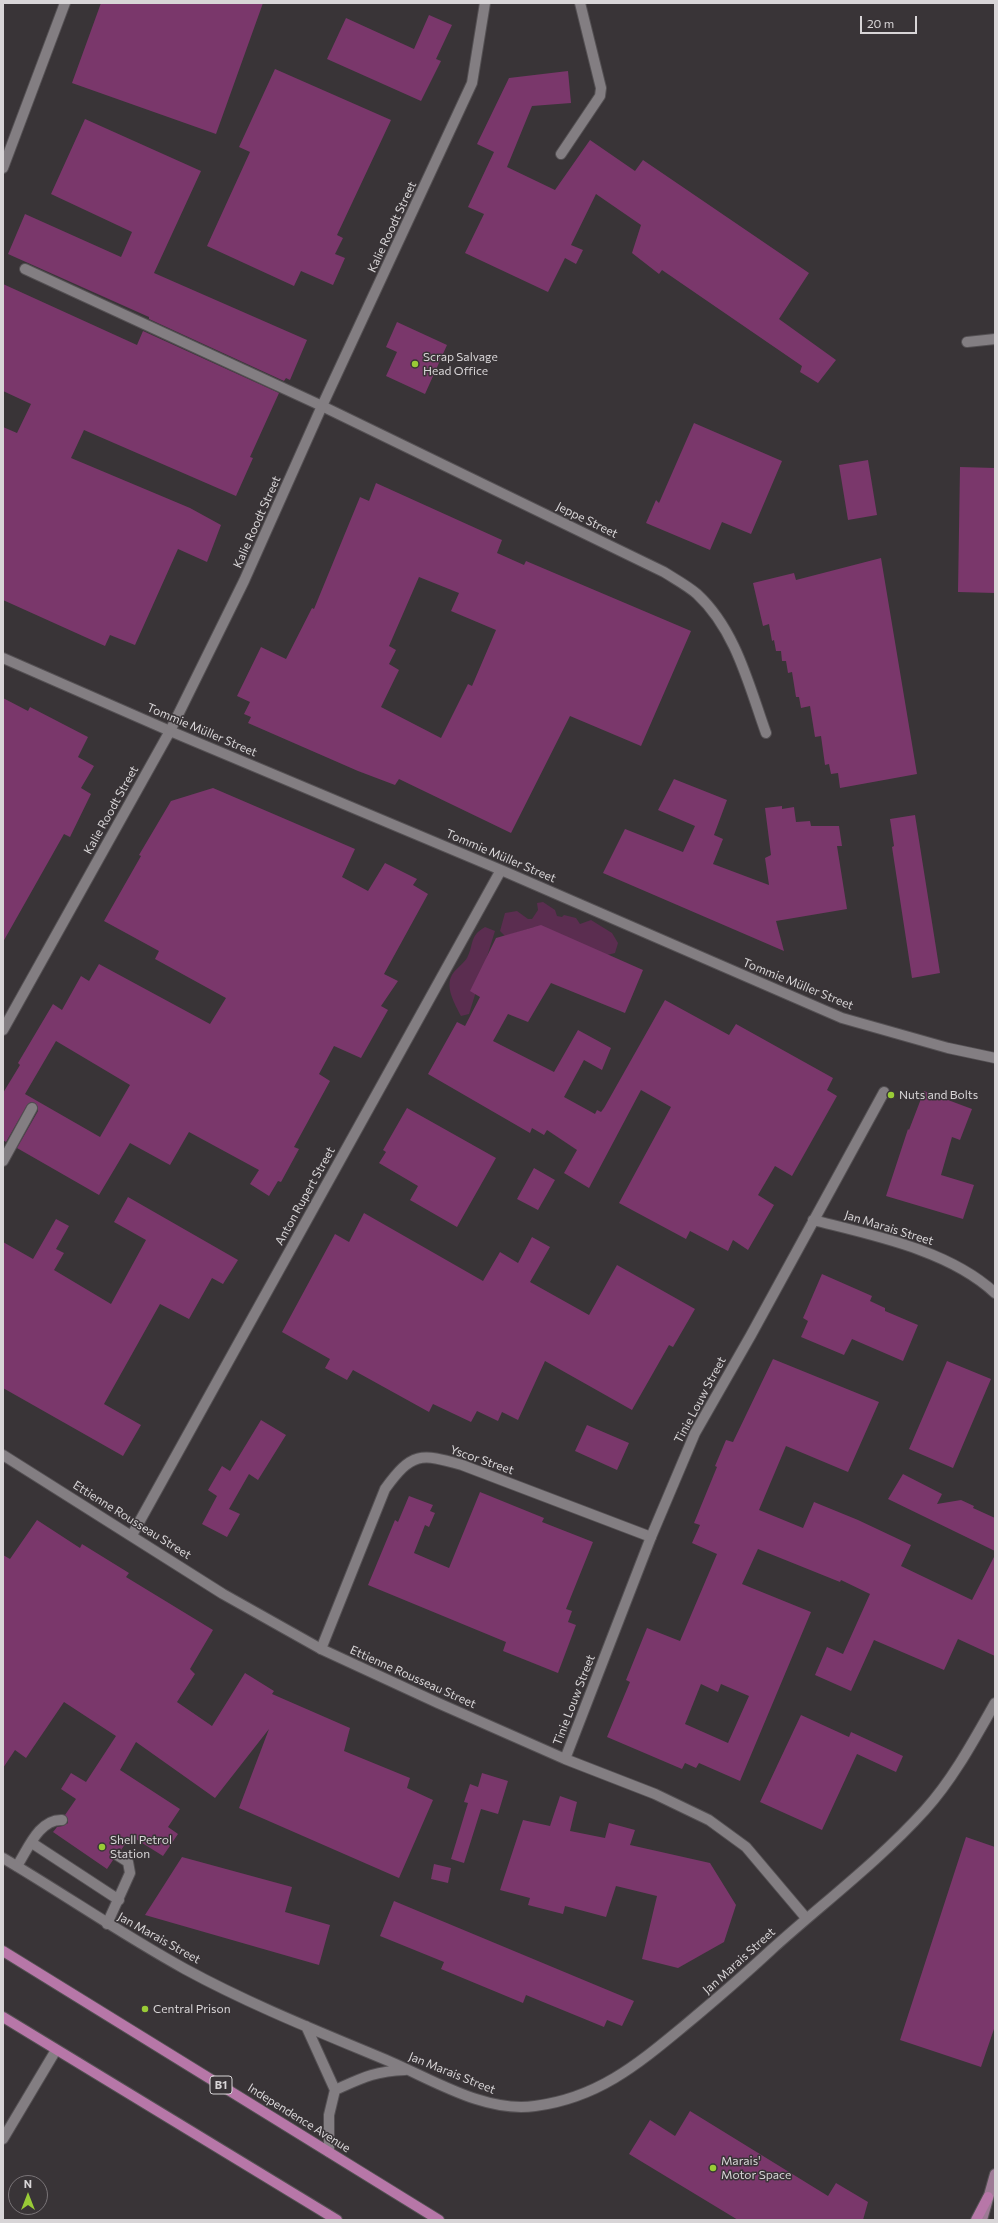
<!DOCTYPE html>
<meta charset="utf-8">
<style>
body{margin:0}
#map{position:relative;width:998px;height:2223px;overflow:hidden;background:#393437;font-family:Commissioner,sans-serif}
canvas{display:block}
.frame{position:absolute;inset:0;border:4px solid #d8d5d7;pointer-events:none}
.north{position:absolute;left:8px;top:2175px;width:40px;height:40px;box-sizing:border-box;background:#393437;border:1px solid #797477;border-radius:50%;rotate:0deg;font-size:11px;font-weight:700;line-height:16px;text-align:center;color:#d8d5d7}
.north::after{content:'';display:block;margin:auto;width:14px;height:18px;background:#99cb36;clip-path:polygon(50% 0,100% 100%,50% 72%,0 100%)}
.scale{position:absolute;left:860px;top:16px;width:57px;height:18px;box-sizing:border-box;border:2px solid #d8d5d7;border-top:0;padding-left:5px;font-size:12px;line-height:14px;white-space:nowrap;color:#d8d5d7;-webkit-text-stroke:3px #393437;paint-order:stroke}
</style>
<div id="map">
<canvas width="998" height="2223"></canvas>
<div class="frame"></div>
<div class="north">N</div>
<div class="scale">20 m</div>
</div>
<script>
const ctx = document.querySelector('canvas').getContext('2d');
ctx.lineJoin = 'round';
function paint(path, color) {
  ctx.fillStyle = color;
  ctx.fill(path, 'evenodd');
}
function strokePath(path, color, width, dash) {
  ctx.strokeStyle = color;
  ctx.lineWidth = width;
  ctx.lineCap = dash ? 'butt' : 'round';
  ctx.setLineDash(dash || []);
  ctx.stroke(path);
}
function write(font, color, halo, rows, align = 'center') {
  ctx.font = font + ' Commissioner,sans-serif';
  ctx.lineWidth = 3;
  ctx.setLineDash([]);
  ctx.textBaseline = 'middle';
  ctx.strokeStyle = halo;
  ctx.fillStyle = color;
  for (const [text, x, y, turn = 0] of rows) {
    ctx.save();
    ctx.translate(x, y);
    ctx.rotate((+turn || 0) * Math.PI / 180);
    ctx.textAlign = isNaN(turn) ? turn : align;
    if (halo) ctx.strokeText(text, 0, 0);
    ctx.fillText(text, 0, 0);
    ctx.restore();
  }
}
const green = new Path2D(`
 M543,902L555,910L557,916L562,917L564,915L576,918L580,924L591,920L612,933L618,943L615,953L599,957L534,927L505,936L500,931L505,913L517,911L528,919H532L538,910L537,903Z
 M485,927L495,931L469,1014L461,1016C455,1004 443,985 454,972C458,967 464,963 467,958C474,945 469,936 485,927Z`);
const building = new Path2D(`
 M101,3H263L216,134L72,83Z
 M429,15L452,25L436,59L441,61L421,101L327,59L346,18L414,49Z
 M275,69L391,120L337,235L343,238L335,254L345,258L333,285L301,271L294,286L207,246L250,152L239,147Z
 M568,71L571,103L532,106L507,167L555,190L590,140L635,171L643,160L809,273L779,319L836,360L818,383L800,372L802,366L662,270L659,274L632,253L641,225L596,194L571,245L583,250L576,264L565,258L548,292L465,253L484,214L468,207L494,152L477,144L509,78Z
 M85,119L201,171L154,273L307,340L290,380L286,378L284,381L149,319V317L8,254L25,214L121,257L132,232L51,194Z
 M3,284L137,345L143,331L279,393L250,457L253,458L236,496L84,430L71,458L190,508L221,525L207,562L178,549L135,645L110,635L105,646L3,600V427L17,433L31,404L3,391Z
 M397,322L447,345L425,394L386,376L397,352L386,347Z
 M694,423L782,461L751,534L722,522L710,550L646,523L656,500L659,503Z
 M868,460L877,515L848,520L839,465Z
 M960,467L995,468V593L958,592Z
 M376,483L502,540L497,553L524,565L526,561L691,631L641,746L570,716L511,833L399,779L395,785L358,771L248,723L251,717L244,714L250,702L237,696L261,647L286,659L312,608L314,609L360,497L369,501ZM419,577L459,593L451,611L496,630L472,686L468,684L441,738L381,707L399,670L389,664L396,650L389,646Z
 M881,558L917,774L840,788L838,773L831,774L829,764L825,765L821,736L815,737L810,706L801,708L799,697H796L792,672L788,673L786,661H782L781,651H776L774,640L772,641L769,624L763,626L753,583L794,573L796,580Z
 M3,698L28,711L30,707L88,737L78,757L94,766L81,788L91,794L70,837L64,834L3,942Z
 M674,779L727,800L714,835L723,839L713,864L769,885L765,858L771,855L765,808L782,806V809L794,807L796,822L810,821L811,826H839L842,846H837L847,909L776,921L784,951L603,873L625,829L683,852L695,826L658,810Z
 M213,788L355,849L342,877L368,891L385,863L417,879L413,885L428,894L384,974L398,981L381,1006L388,1010L361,1058L334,1046L319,1074L330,1081L294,1147L299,1149L281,1182L278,1181L269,1196L250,1184L259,1170L189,1132L170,1165L130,1143L99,1195L17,1148L38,1111V1107L35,1103L31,1102L27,1105L6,1142L3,1140V1093L20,1065L18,1063L53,1004L62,1010L81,976L89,981L99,964L210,1024L226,998L155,959L159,951L104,921L141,856L139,855L171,801ZM56,1041L130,1085L100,1137L25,1094Z
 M915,815L940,973L912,978L892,847L894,846L890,819Z
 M541,925L643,970L625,1013L551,983L528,1022L508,1014L493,1041L554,1072L578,1030L611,1048L602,1070L584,1060L564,1097L595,1114L597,1110L601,1112L604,1108L665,1000L729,1035L736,1024L833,1078L827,1090L837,1096L792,1176L775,1166L758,1195L774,1205L748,1250L733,1240L728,1251L690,1231L686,1239L619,1203L671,1107L641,1090L589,1188L564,1173L577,1150L547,1130L544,1135L532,1128L530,1133L428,1074L457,1022L465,1026L480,997L470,991L496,938Z
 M924,1091L972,1109L960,1140L952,1137L941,1175L974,1185L963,1219L886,1196L908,1129L909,1130Z
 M407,1108L496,1158L457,1227L410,1200L418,1186L379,1163L386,1152L383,1150Z
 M534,1168L555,1180L538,1210L517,1199Z
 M128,1197L238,1260L223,1284L212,1278L189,1319L160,1304L104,1404L141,1425L123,1456L3,1388V1242L33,1259L56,1219L69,1226L56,1249L64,1253L54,1270L111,1304L146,1240L114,1222Z
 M364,1213L483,1281L500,1252L518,1263L532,1237L550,1247L530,1282L589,1315L617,1265L695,1309L673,1347L669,1345L632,1410L545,1361L518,1420L502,1412L498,1421L477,1411L471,1422L433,1404L429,1412L353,1370L347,1380L325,1368L330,1359L282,1332L335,1234L349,1242Z
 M822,1274L872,1296L870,1301L885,1308V1311L918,1325L903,1361L852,1339L844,1355L801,1337L808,1321L803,1318Z
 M773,1359L879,1402L848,1472L786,1446L759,1510L803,1528L814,1502L858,1520L911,1545L901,1566L972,1600L995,1555V1656L958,1639L944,1670L874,1640L851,1691L815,1675L827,1647L843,1654L870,1594L841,1580L840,1582L758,1549L742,1584L811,1612L740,1781L699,1763L696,1768L685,1763L682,1769L607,1737L630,1682L626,1680L647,1628L680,1641L717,1554L692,1543L700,1525L694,1523L717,1467L715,1466L726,1440L733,1442ZM701,1684L718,1692L721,1684L749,1696L728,1743L685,1724Z
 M947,1361L991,1379L953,1468L909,1449Z
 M261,1420L286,1435L258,1480L249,1474L229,1509L240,1514L227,1537L202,1524L217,1496L208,1490L222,1466L230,1471Z
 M587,1425L629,1443L617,1470L575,1451Z
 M903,1474L942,1494L937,1504L961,1500L974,1506L973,1508L995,1518V1551L888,1499Z
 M480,1492L544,1518L542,1522L593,1542L566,1609L572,1611L568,1622L576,1625L558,1673L503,1651L506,1642L368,1585L395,1520L398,1522L409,1496L433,1505L430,1511L435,1513L429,1527L425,1525L414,1553L449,1568Z
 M37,1520L80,1548L82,1544L129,1573L126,1577L213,1630L190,1669L195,1674L177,1702L212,1726L245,1673L274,1691L272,1694L350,1728L344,1751L410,1778L407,1788L433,1800L399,1878L239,1808L269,1729L215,1798L136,1742L120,1770L180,1809L168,1827L178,1834L163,1856L131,1836L121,1850L117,1849L112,1851L111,1855L113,1860L107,1869L53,1832L57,1827L63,1826L68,1823V1819L65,1815L76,1799L61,1789L71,1773L86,1782L116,1736L64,1702L26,1758L15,1750L3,1768V1555L10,1559Z
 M801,1715L849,1737L851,1732L903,1756L896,1772L857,1754L822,1830L760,1802Z
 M482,1773L508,1781L498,1814L481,1809L464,1863L451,1859L468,1803L464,1802L470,1784L478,1787Z
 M560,1796L577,1802L570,1831L605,1838L609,1823L635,1830L630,1845L710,1863L736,1905L724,1942L678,1968L642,1959L657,1896L616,1886L606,1917L565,1906L563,1914L528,1905L530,1898L500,1890L523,1820L550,1826Z
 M966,1837L995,1847V2026L981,2067L900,2040Z
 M182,1857L292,1887L285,1912L330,1925L319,1965L145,1915Z
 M434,1864L451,1868L448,1883L431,1879Z
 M394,1901L634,2001L622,2026L607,2020L604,2027L526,1995L523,2003L441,1969L444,1962L380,1936Z
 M690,2111L828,2196L836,2183L868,2202L863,2220H738L629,2154L650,2120L675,2136Z`);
const lane = new Path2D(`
 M561,154L600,96L601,88L580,3
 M3,168L65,3
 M25,269L322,406L664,572C675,579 688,586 697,594C736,630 749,686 766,733
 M967,342L995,339
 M3,658L170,731
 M3,1161L32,1108
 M321,1649L385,1489C412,1452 420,1453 462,1465L651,1537
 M32,1843L119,1900
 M17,1866C28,1849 39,1819 62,1820
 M107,1924L130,1873L128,1862L117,1855`);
const street = new Path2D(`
 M170,731L501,870L842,1018L948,1048L995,1058
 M3,1030L170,731L244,581L322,406L472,83L485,3
 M813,1220C872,1235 949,1250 995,1293
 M3,1455L223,1594L321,1649L438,1703L565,1759L655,1794L709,1820L746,1847L806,1918
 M132,1535L501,870
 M565,1759L651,1537L695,1433L751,1335L884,1092
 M3,1858C64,1894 123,1935 185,1969C251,2005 322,2033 391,2062C435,2081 486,2113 535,2106C598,2098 638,2064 684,2026C714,2001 743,1976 771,1950C823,1903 878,1862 925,1810C953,1779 974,1740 995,1703
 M306,2026L335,2090L329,2115V2152
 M335,2090C362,2078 375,2071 405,2070
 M3,2139L56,2050`);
const secondary = new Path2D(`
 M982,2220L995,2174`);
const primary = new Path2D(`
 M3,1951L439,2220
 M3,2017L337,2220
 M976,2220L988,2197`);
const markers = [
 [415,364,4,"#99cb36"],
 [891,1095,4,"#99cb36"],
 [102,1847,4,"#99cb36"],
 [145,2009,4,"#99cb36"],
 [713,2168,4,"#99cb36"]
];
const shields = [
 [221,2085,22]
];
const shieldNames = [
 ["B1",221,2085]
];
const streetNames = [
 ["Kalie Roodt Street",392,227,-65],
 ["Jeppe Street",587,520,26],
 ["Kalie Roodt Street",257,522,-66],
 ["Tommie Müller Street",202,730,23],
 ["Kalie Roodt Street",111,810,-61],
 ["Tommie Müller Street",501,856,23],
 ["Tommie Müller Street",798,984,22],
 ["Anton Rupert Street",305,1196,-61],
 ["Jan Marais Street",889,1228,17],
 ["Tinie Louw Street",700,1400,-62],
 ["Yscor Street",482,1460,19],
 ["Ettienne Rousseau Street",132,1520,32],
 ["Ettienne Rousseau Street",413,1677,24],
 ["Tinie Louw Street",574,1700,-69],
 ["Jan Marais Street",159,1938,29],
 ["Jan Marais Street",739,1961,-42],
 ["Jan Marais Street",452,2073,22],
 ["Independence Avenue",299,2118,32]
];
const poiNames = [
 ["Scrap Salvage",423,357],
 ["Head Office",423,371],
 ["Nuts and Bolts",899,1095],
 ["Shell Petrol",110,1840],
 ["Station",110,1854],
 ["Central Prison",153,2009],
 ["Marais'",721,2161],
 ["Motor Space",721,2175]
];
paint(green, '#5b2d50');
paint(building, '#7a376b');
strokePath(lane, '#545053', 12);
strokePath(street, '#545053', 12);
strokePath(secondary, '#545053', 12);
strokePath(primary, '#545053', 12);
strokePath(lane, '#837e82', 10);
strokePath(street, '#837e82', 10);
strokePath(secondary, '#9d7a95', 10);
strokePath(primary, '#b777a8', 10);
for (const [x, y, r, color] of markers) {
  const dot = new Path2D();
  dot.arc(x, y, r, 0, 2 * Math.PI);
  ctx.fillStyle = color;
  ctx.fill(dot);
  strokePath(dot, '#393437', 1.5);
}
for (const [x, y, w] of shields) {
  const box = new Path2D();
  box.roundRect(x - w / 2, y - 9, w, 18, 3);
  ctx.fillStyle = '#393437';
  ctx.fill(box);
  strokePath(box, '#d8d5d7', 1);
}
write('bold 11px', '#d8d5d7', null, shieldNames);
write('12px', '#d8d5d7', '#393437', streetNames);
write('12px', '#d8d5d7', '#393437', poiNames, 'left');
</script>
